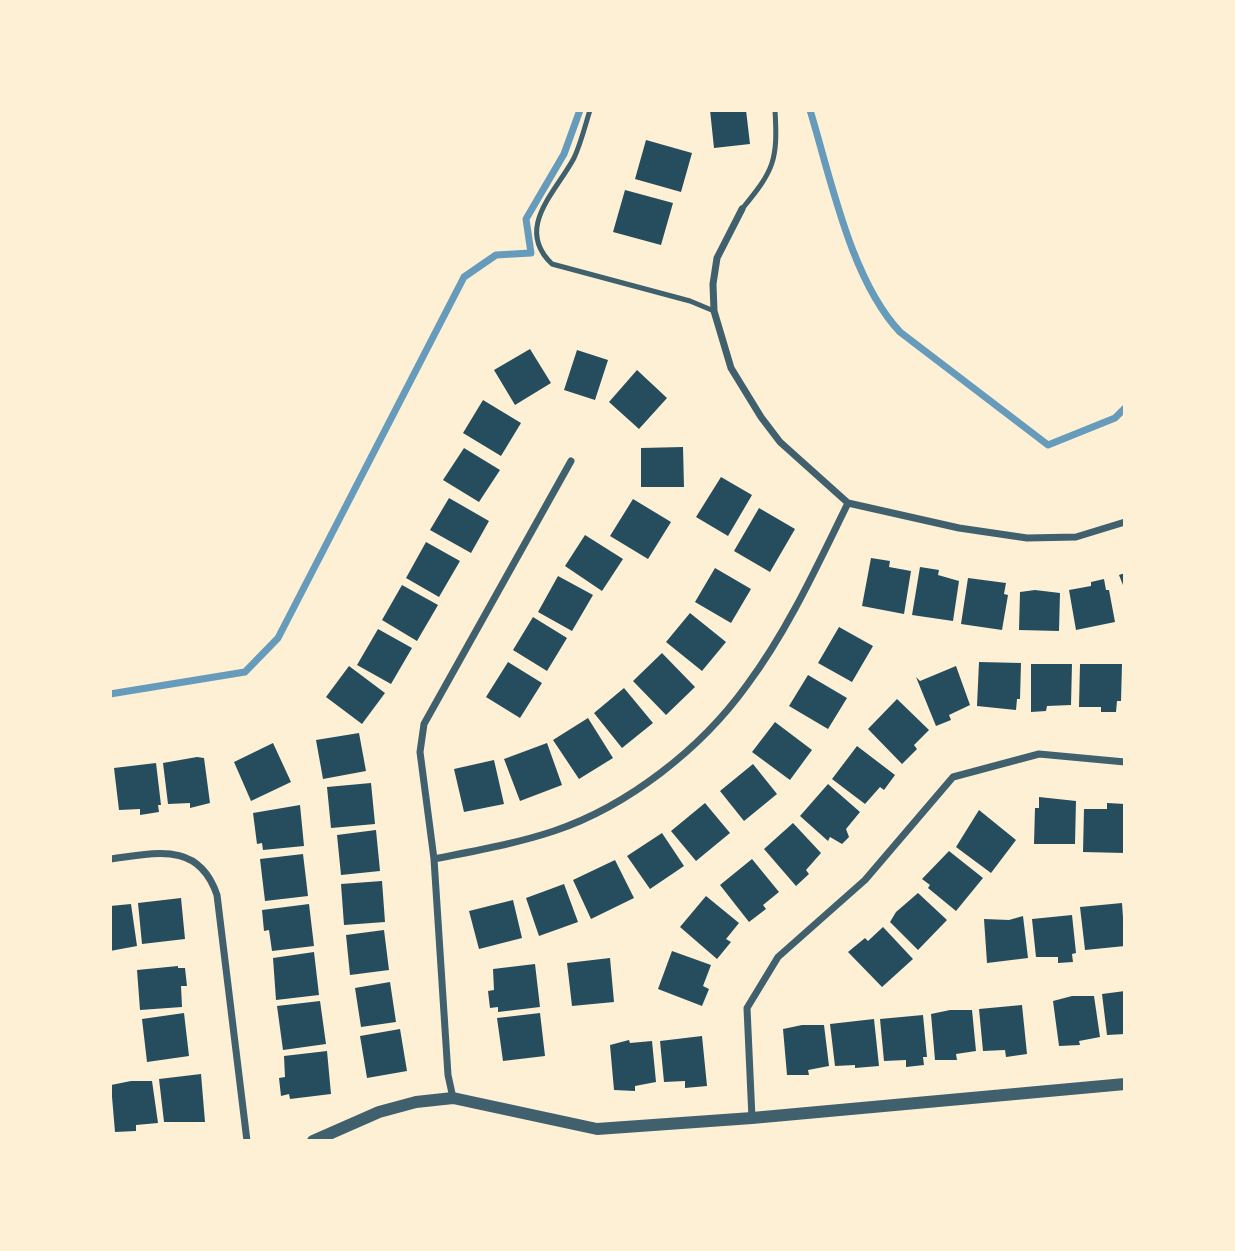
<!DOCTYPE html>
<style>
body{margin:0}
#map{position:relative;width:1235px;height:1251px;overflow:hidden;background:#fdf0d5;font-family:Ubuntu,sans-serif}
canvas{display:block}
.frame{position:absolute;inset:0;border:112px solid #fdf0d5;pointer-events:none}
</style>
<div id="map">
<canvas width="1235" height="1251"></canvas>
<div class="frame"></div>
</div>
<script>
const ctx = document.querySelector('canvas').getContext('2d');
ctx.lineJoin = 'round';
function strokePath(path, color, width, dash) {
  ctx.strokeStyle = color;
  ctx.lineWidth = width;
  ctx.lineCap = dash ? 'butt' : 'round';
  ctx.setLineDash(dash || []);
  ctx.stroke(path);
}
function paint(path, color) {
  ctx.fillStyle = color;
  ctx.fill(path, 'evenodd');
}
const stream = new Path2D(`
 M810,110C831,179 851,280 900,332L1048,445L1115,418L1125,408
 M110,694L245,672L278,638L464,277L496,255L531,253L526,219L564,154L580,110`);
const building = new Path2D(`
 M710,110H746L750,144L714,148Z
 M646,140L692,153L681,192L635,179Z
 M625,190L673,203L661,245L613,232Z
 M530,349L551,383L515,405L494,370Z
 M577,350L608,360L595,400L564,390Z
 M637,370L667,398L639,429L609,402Z
 M483,400L521,423L501,456L463,433Z
 M683,447L684,487H641V448Z
 M464,448L500,470L479,502L443,480Z
 M721,477L752,495L728,536L696,517Z
 M449,498L489,521L471,553L430,530Z
 M633,499L671,522L648,559L610,536Z
 M759,508L795,529L770,572L734,551Z
 M585,535L623,559L602,591L565,566Z
 M426,542L460,561L439,597L406,578Z
 M871,558L890,561L889,567L911,571L904,614L862,606Z
 M920,567L939,570L938,575L959,581L953,621L912,615Z
 M715,568L751,589L731,623L695,602Z
 M1125,573V590L1119,575Z
 M558,576L593,595L572,631L538,612Z
 M968,578L1006,583L1004,594L1008,595L1002,630L961,624Z
 M1104,579L1106,590H1109L1115,622L1076,630L1069,590L1091,586V582Z
 M402,585L438,605L417,641L382,620Z
 M1035,590L1060,593L1059,631L1019,630L1020,592Z
 M690,613L726,642L702,671L666,642Z
 M533,617L567,638L547,671L513,650Z
 M839,627L873,646L852,682L818,663Z
 M378,629L412,648L391,684L357,665Z
 M662,653L695,687L666,715L633,681Z
 M508,662L542,683L520,718L486,697Z
 M979,662L1021,663L1020,699H1017L1016,710L977,706Z
 M1031,664H1072L1071,705L1047,706L1046,711L1031,712Z
 M1080,664H1122L1121,701H1117L1116,712H1101V707H1079Z
 M349,666L385,693L362,724L326,697Z
 M956,666L970,705L949,715L951,720L936,726L916,677L920,681Z
 M808,675L847,698L828,729L789,706Z
 M624,688L653,723L622,748L594,713Z
 M897,699L929,730L914,745L917,749L902,764L868,729Z
 M588,718L613,758L579,779L553,740Z
 M775,722L812,750L790,780L752,752Z
 M359,733L366,771L323,779L316,740Z
 M273,743L291,782L251,801L234,762Z
 M547,743L562,785L520,801L504,759Z
 M857,746L895,775L884,790L880,787L865,804L832,779Z
 M197,757L204,758L210,803L190,808V803L168,804L163,763Z
 M494,760L504,804L464,812L454,769Z
 M156,763L161,805H158L159,812L140,815V809L119,810L114,768Z
 M753,764L777,794L744,821L720,791Z
 M371,783L375,824L331,828L327,787Z
 M828,784L860,812L846,829L849,837L842,844L830,837L828,841L800,816Z
 M1039,797L1076,801L1075,844H1034L1035,808H1039Z
 M705,803L730,833L696,861L671,831Z
 M1107,803L1125,804V853L1083,852L1084,809H1107Z
 M300,805L304,846L263,850L262,843L257,844L253,813Z
 M979,810L1016,840L991,873L956,847Z
 M793,823L821,853L806,870L809,874L796,886L764,849Z
 M376,830L380,871L341,875L337,835Z
 M662,833L684,866L650,889L627,856Z
 M949,851L983,878L956,911L928,888L930,885L922,879Z
 M303,854L308,896L265,901L260,859Z
 M752,859L779,892L763,905L766,909L749,922L720,885Z
 M615,860L634,898L591,919L573,880Z
 M382,881L385,922L344,925L341,884Z
 M564,884L578,922L539,936L526,898Z
 M918,893L947,920L918,950L890,922L896,912Z
 M706,896L739,923L726,939L731,942L717,959L680,927Z
 M181,898L185,939L142,944L138,903Z
 M513,900L522,938L479,949L469,911Z
 M1122,903L1125,946L1085,950L1080,907Z
 M131,904L137,946L110,951V906Z
 M309,904L314,946L272,951L269,930L264,931L262,910Z
 M1072,915L1076,953L1072,954L1073,962L1058,963V957H1036L1032,919Z
 M1023,916L1028,958L987,963L984,919L1009,920Z
 M883,927L913,959L882,987L848,952L865,938L868,941Z
 M384,930L389,970L350,975L346,935Z
 M672,951L711,965L703,986L709,989L702,1006L658,989Z
 M314,952L319,995L276,1000L273,958Z
 M610,958L614,1002L572,1006L567,963Z
 M535,964L540,1007L498,1012V1007L490,1008L488,991L494,990L493,969Z
 M178,966V968H185L187,986H181L182,1007L140,1010L137,970Z
 M390,982L396,1022L361,1027L355,988Z
 M1125,991V1034L1107,1035L1102,994Z
 M1072,996H1094L1100,1037L1079,1041L1080,1045L1059,1046L1053,1001Z
 M320,1001L326,1044L283,1050L277,1006Z
 M1022,1005L1027,1054L1006,1057L1005,1050L983,1051L979,1009Z
 M950,1010H972L976,1051L956,1054L957,1060H935L931,1014Z
 M184,1013L189,1056L147,1062L142,1019Z
 M540,1013L545,1056L503,1061L497,1018Z
 M923,1015L927,1057H923L924,1065L906,1067V1060L884,1061L880,1019Z
 M874,1019L879,1066L855,1068V1065L835,1066L830,1024Z
 M802,1025H824L829,1066L808,1070L809,1075H787L783,1029Z
 M400,1029L407,1071L367,1078L360,1036Z
 M702,1036L707,1086L685,1088V1081L664,1082L660,1041Z
 M629,1040L630,1043L652,1041L656,1082L635,1086V1091L614,1090L610,1045Z
 M327,1051L331,1094L290,1099L289,1094L281,1096L279,1078L285,1077L284,1056Z
 M201,1074L205,1122H164L159,1079Z
 M131,1081H152L158,1123L136,1125V1131L115,1132L111,1085Z`);
const service = new Path2D(`
 M590,110C585,126 581,143 574,158C556,192 514,228 552,264L690,301L714,311
 M742,209C774,170 778,161 775,110`);
const minor = new Path2D(`
 M742,209L717,258L713,284L714,311L731,368L761,417L780,442L848,503L959,528L1027,538L1076,537L1125,522
 M110,859C156,853 199,841 217,895L247,1141
 M434,859C474,851 515,844 554,831C628,806 701,749 747,685C788,630 818,564 848,503
 M453,1098L448,1075L434,859L420,752L424,724L571,461
 M752,1118L747,1008L778,957L865,880L953,777L1039,754L1125,762`);
const tertiary = new Path2D(`
 M313,1141L379,1112L416,1102L453,1098L597,1129L752,1118L1125,1084`);
strokePath(stream, '#669bbc', 7);
paint(building, '#264d5e');
strokePath(service, '#3f606c', 5);
strokePath(minor, '#3f606c', 7);
strokePath(tertiary, '#3f606c', 12);
</script>
